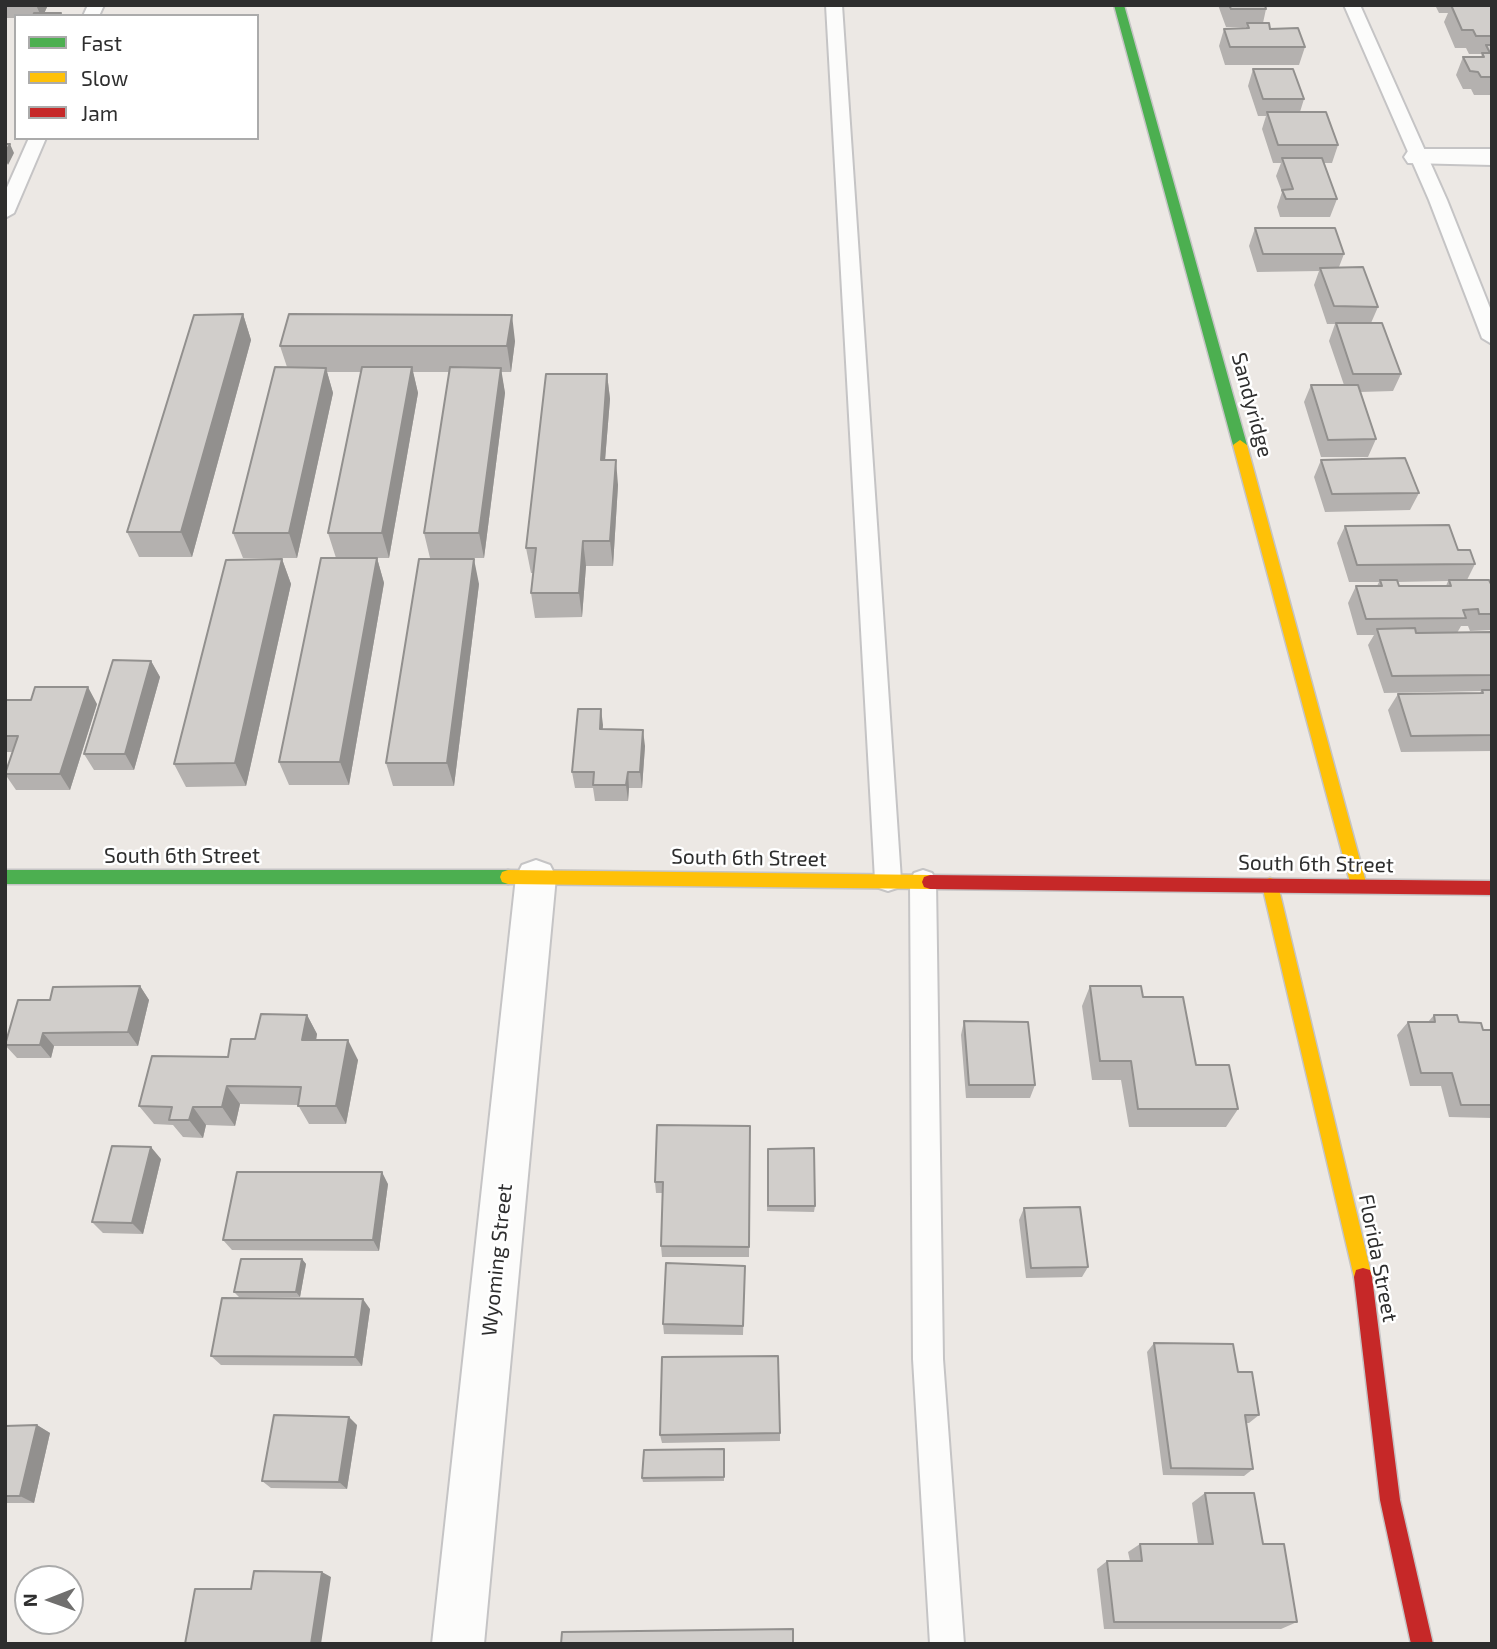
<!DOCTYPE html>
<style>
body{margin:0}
#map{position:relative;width:1497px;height:1649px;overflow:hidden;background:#ece8e4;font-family:"Exo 2",sans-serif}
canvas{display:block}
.frame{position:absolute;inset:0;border:7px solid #2e2e2e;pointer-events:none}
.legend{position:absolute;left:14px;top:14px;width:245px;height:126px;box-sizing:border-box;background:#fff;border:2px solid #ababab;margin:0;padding:9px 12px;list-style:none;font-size:21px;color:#2e2e2e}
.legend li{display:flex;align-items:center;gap:14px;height:35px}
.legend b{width:35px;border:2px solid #ababab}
.north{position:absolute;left:14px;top:1565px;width:70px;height:70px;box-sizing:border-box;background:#fff;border:2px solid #ababab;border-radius:50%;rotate:269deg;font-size:19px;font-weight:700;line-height:28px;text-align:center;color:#2e2e2e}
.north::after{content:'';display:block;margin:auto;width:24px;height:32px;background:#706f6e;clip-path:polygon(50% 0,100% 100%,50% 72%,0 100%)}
</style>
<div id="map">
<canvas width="1497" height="1649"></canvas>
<div class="frame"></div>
<ul class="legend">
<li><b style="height:9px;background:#4caf50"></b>Fast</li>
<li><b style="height:9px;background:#ffc107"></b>Slow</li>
<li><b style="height:9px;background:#c62828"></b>Jam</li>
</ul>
<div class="north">N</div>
</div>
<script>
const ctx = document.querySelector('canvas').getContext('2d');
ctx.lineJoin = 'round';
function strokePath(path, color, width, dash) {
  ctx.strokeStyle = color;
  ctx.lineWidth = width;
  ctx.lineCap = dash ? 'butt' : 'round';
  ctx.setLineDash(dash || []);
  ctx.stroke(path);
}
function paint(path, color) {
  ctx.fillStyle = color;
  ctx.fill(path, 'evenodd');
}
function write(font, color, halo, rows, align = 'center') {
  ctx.font = font + ' "Exo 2",sans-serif';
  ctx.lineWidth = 5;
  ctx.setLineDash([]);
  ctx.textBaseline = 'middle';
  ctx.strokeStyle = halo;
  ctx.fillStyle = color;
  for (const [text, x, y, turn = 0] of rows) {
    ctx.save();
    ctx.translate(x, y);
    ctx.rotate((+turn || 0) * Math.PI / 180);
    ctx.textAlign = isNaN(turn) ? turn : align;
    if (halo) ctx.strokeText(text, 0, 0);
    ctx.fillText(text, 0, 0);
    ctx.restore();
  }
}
const lane = new Path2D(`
 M88,5H104L99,16H83Z
 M826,5H842L901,880L897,888L888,891L879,888L875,880Z
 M1344,5H1360L1447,200L1492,313V344L1482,338L1429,200Z
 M29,138H46L14,213L5,218V192Z
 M923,870L932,873L936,881L943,1359L964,1644H930L913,1359L910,881L914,873Z`);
const street = new Path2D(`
 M1418,149H1492V165L1408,163L1404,157L1408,151Z
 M536,860L550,865L556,877L484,1644H432L516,877L522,865Z`);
const fast = new Path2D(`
 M1114,5H1124L1247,445L1245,448L1240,450L1233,445Z
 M5,870H508L514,872L516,877L514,882L508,884H5Z`);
const slow = new Path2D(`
 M1240,440L1247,445L1367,886L1365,891L1359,893L1353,891L1351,886L1233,445Z
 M508,870L930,875L936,877L938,882L936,887L930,889L508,884L502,882L500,877L502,872Z
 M1270,878L1276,880L1278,885L1372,1277L1370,1284L1363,1286L1356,1284L1354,1277L1262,885L1264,880Z`);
const jam = new Path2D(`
 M930,875L1492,881V895L930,889L924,887L922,882L924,877Z
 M1363,1268L1370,1270L1372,1277L1400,1500L1433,1644H1411L1380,1500L1354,1277L1356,1270Z`);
const wall = new Path2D(`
 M5,5H48L44,13H61L62,16H16V18H6Z
 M1218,5H1265L1266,9L1263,23L1270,29L1305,47L1299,65H1225L1219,46L1224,29L1246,28V27H1226Z
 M1435,5H1492V95H1474L1471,89H1463L1456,75L1463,57H1481L1482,54H1469L1466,48H1455L1444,22L1448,13H1439Z
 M1253,69L1304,99L1300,112L1338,145L1332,163H1323L1337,199L1330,217H1280L1277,207L1282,192L1276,176L1281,163H1273L1262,129L1266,116H1258L1248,86Z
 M1255,228L1344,254L1339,267L1378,307L1371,323L1401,374L1393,391L1360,392L1376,439L1368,457H1321L1304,402L1311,385H1344L1329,341L1335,324H1327L1314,285L1319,271L1257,272L1249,246Z
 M243,314L251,340L192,557H139L127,532Z
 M515,341L511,372H501L505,393L484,558H430L424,533L449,372H413L418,393L389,558H336L328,533L361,372H327L333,393L297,558H243L233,533L287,367L280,346Z
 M607,374L610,399L605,460L618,485L613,566H586L582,617L535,618L531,593L533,573H531L526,548Z
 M1321,460L1419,493L1410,510L1325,512L1314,477Z
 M1345,526L1458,550L1475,564L1467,580L1492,586V630L1470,631L1468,626H1461L1457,633L1492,632V750L1491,751L1401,752L1388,710L1398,694L1480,693L1481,691L1384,693L1368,645L1374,635H1357L1348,603L1356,586H1377L1379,582H1349L1337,543ZM1448,581L1446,586H1399L1397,582Z
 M377,558L384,583L349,785H289L279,762Z
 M282,559L291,584L246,786L186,787L174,764Z
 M479,584L454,786H393L386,763Z
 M151,661L160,677L134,770H94L84,754Z
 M5,700L97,704L70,790H16L5,774L12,752H5Z
 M601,709L602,729L645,746L642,788H629L628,801H595L593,788H575L572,772Z
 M140,986L149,1000L138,1046H54L51,1058H17L5,1045L50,1000Z
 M1090,986L1143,997L1196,1065L1238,1109L1226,1127H1129L1121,1080H1092L1082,1006Z
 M307,1015L317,1034L316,1040L358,1060L346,1124H309L298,1105L240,1104L235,1126L206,1125L203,1138L183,1137L173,1125L154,1124L139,1106L228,1057L255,1039Z
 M1434,1015L1483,1030H1492V1118L1449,1117L1441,1086H1410L1397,1035L1408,1022H1428Z
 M964,1021L1035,1085L1030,1098H966L961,1035Z
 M750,1126L749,1257H662L661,1246L663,1193H656L655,1182Z
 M768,1149L815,1206L814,1212L767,1211Z
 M161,1159L143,1234L103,1233L92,1222Z
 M388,1184L379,1251L232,1250L223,1240Z
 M1024,1208L1088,1267L1082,1277L1026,1278L1019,1220Z
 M302,1259L306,1264L300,1297H239L234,1292Z
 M745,1266L743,1335L664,1334L663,1324Z
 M370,1309L362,1366L221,1365L211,1356Z
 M1154,1343L1238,1372L1259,1415L1249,1423H1246L1253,1469L1244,1476L1163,1475L1147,1352Z
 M37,1425L50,1433L34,1503H5V1426Z
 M357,1425L347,1489L271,1488L262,1481Z
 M780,1433V1441L662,1443L660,1435Z
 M724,1449V1481L643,1482L642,1478Z
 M1205,1493L1263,1544L1297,1622L1281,1629H1104L1097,1569L1107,1561H1130L1128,1552L1140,1544H1198L1192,1503Z`);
const shadedWall = new Path2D(`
 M36,5H48L43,16H41Z
 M10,144L14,153L8,165L5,159V153Z
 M243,314L251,340L192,557L181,532Z
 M512,315L515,341L511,372L507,346Z
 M412,367L418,393L389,558L382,533Z
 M326,368L333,393L297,558L289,533Z
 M501,368L505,393L484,558L479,533Z
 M607,374L610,399L603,485L601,460Z
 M616,460L618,485L613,566L610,541Z
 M583,541L586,566L582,617L579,593Z
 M377,558L384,583L349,785L340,762Z
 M282,559L291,584L246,786L235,763Z
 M474,559L479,584L454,786L447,763Z
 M151,661L160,677L134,770L125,754Z
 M88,687L97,704L70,790L60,774Z
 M601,709L603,725L602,745L600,729Z
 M643,730L645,746L642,788L640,772Z
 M628,772L629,788L628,801L626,785Z
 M140,986L149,1000L138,1046L128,1032Z
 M307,1015L317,1034L313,1059L302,1040Z
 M43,1033L54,1046L51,1058L40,1045Z
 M348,1040L358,1060L346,1124L336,1106Z
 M227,1086L240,1104L235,1126L222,1107Z
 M193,1107L206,1125L203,1138L189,1120Z
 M151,1147L161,1159L143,1234L132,1223Z
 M382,1172L388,1184L379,1251L373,1240Z
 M302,1259L306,1264L300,1297L296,1292Z
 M363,1299L370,1309L362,1366L355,1357Z
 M349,1417L357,1425L347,1489L339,1482Z
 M37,1425L50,1433L34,1503L20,1496Z
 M322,1572L331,1577L321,1644H311Z`);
const building = new Path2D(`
 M1229,5H1265L1266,9H1231Z
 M1451,5H1492V36H1476L1473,30H1462Z
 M34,13H61L60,16H33Z
 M1247,23H1269L1270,29L1298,28L1305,47H1230L1224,29L1249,28Z
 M1486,45H1492V77H1481L1478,72L1470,71L1463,57H1484L1482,53H1490Z
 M1253,69H1293L1304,99H1263Z
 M1267,112H1326L1338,145H1278Z
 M5,144H10L5,153Z
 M1282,158H1322L1337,199H1286L1282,190L1293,189Z
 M1255,228H1335L1344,254H1263Z
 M1363,267L1378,307L1334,306L1320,268Z
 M243,314L181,532H127L194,315Z
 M289,314L512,315L507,346H280Z
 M1336,323H1382L1401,374H1353Z
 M275,367L326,368L289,533H233Z
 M362,367H412L382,533H328Z
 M450,367L501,368L479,533H424Z
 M546,374H607L601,460H616L610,541H583L579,593H531L536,548H526Z
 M1311,385H1358L1376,439L1328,440Z
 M1405,458L1419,493L1332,494L1321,460Z
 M1449,525L1458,550H1470L1475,564L1357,565L1345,526Z
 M321,558H377L340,762H279Z
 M282,559L235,763L174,764L226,560Z
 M419,559H474L447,763H386Z
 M1380,580H1397L1399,586H1451L1449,580H1489L1492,586V614H1479L1478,609L1463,610L1466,618L1366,619L1356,586H1382Z
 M1415,628L1416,633L1492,632V675L1392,676L1377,629Z
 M113,660L151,661L125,754H84Z
 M35,687H88L60,774H5L18,736H5V700H31Z
 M1482,690H1492V735L1411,736L1398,694L1483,693Z
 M578,709H601L600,729L643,730L640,772H628L626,785H593L594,772H572Z
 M140,986L128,1032L43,1033L40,1045H5L18,1000H50L53,987Z
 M1090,986H1141L1143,997H1183L1196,1065H1229L1238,1109H1138L1131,1061H1100Z
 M261,1014L307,1015L302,1040H348L336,1106H298L301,1087L227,1086L222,1107H193L189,1120H169L172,1107L139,1106L152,1056L228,1057L231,1039H255Z
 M1434,1015H1457L1459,1022L1481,1023L1483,1030H1492V1105H1461L1452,1073H1421L1408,1022H1435Z
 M964,1021L1028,1022L1035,1085H969Z
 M657,1125L750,1126L749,1247L661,1246L663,1182H655Z
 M112,1146L151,1147L132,1223L92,1222Z
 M814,1148L815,1206H768V1149Z
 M237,1172H382L373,1240H223Z
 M1080,1207L1088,1267L1031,1268L1024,1208Z
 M241,1259H302L296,1292H234Z
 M666,1263L745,1266L743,1326L663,1324Z
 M222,1298L363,1299L355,1357L211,1356Z
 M1154,1343L1233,1344L1238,1372H1252L1259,1415H1245L1253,1469L1171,1468Z
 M778,1356L780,1433L660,1435L662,1357Z
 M274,1415L349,1417L339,1482L262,1481Z
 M37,1425L20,1496H5V1426Z
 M724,1449V1477L642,1478L644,1450Z
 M1205,1493H1254L1263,1544H1284L1297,1622H1114L1107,1561H1142L1140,1544H1213Z
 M254,1571L322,1572L311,1644H185L195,1589H251Z
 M793,1629V1644H561L562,1632Z`);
const streetNames = [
 ["Sandyridge",1252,405,75],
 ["South 6th Street",182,856],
 ["South 6th Street",749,858,1],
 ["South 6th Street",1316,864,1],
 ["Florida Street",1378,1258,79],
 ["Wyoming Street",497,1260,-84]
];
strokePath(lane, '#c5c4c5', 4);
strokePath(street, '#c5c4c5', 4);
strokePath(fast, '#c5c4c5', 3);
strokePath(slow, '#c5c4c5', 3);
strokePath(jam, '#c5c4c5', 3);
paint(lane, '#fcfcfb');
paint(street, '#fcfcfb');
paint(fast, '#4caf50');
paint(slow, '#ffc107');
paint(jam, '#c62828');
paint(wall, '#b4b1af');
paint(shadedWall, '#92908e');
paint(building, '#d1cecb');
strokePath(building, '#92908e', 2);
write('21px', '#2e2e2e', '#fff', streetNames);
</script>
